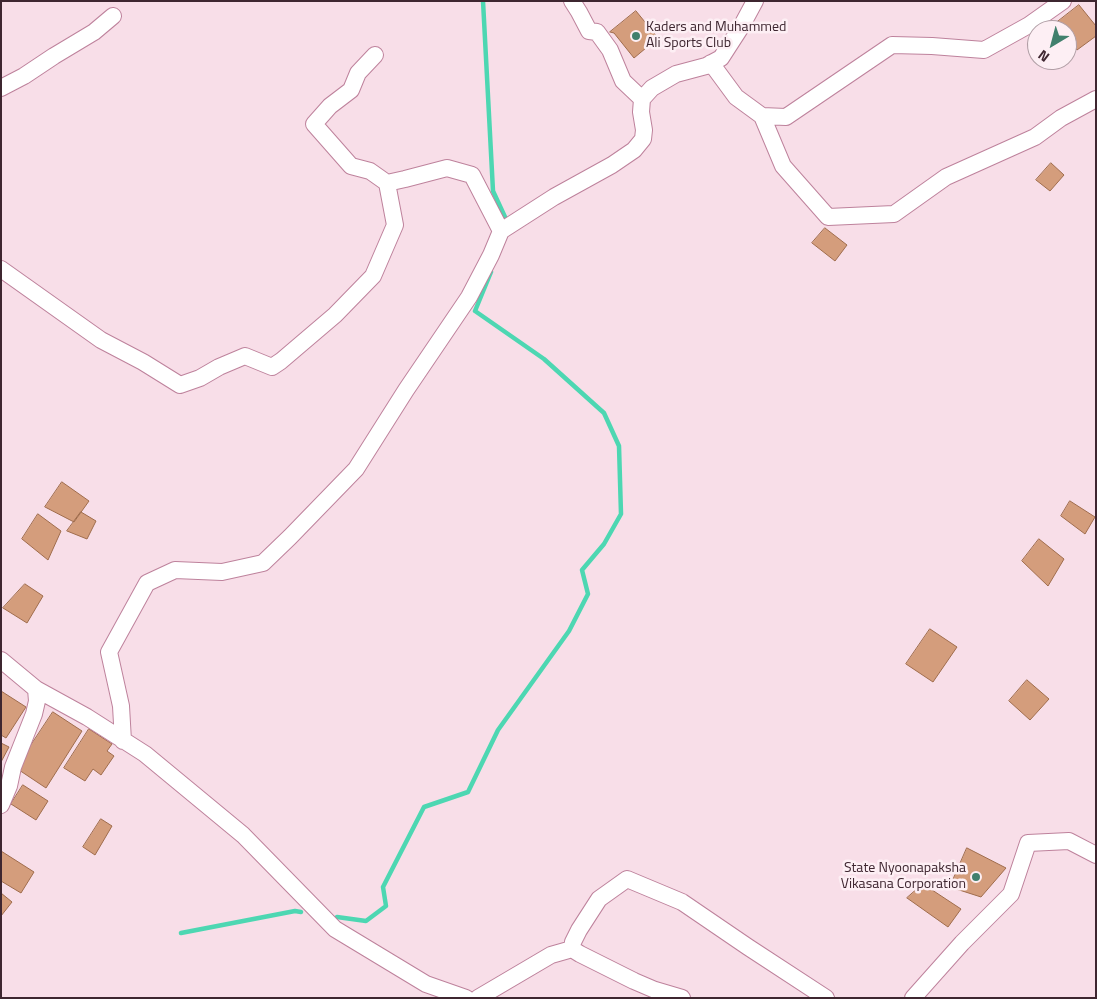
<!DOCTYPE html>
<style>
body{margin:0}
#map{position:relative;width:1097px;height:999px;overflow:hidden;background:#f8dee8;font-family:"Titillium Web",sans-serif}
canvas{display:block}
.frame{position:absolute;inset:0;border:2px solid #3e2630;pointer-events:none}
.north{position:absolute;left:1027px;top:20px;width:50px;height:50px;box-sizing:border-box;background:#fdeff4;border:1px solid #b19fa6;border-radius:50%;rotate:217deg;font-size:14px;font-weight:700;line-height:20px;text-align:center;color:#3e2630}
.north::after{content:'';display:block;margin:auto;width:18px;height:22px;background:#41806d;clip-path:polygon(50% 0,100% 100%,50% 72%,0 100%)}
</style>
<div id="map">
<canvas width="1097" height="999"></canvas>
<div class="frame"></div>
<div class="north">N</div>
</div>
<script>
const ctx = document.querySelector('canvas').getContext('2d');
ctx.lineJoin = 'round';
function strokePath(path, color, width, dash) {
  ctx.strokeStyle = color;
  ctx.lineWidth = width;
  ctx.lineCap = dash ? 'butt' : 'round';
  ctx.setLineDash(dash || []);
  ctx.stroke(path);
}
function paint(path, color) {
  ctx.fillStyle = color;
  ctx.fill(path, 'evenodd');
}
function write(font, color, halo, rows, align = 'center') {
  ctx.font = font + ' "Titillium Web",sans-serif';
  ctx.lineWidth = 5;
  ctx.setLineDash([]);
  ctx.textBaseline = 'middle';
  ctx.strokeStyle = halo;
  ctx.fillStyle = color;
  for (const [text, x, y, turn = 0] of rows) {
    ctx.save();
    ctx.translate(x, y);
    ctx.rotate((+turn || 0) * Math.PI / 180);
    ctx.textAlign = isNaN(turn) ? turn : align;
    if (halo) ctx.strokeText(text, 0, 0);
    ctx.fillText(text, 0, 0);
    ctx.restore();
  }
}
const stream = new Path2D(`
 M483,1L493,191L505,217
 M337,917L366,921L386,906L383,887L424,807L468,792L498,730L569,631L588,594L582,570L604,544L621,514L619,446L604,413L544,359L475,311L491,272
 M181,933L295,911L301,912`);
const building = new Path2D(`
 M1079,5L1096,26V36L1077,50L1067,37V30H1061L1056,23Z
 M636,11L658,38L634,58L614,33L610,32Z
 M1051,163L1064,175L1050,191L1036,180Z
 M825,228L847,245L835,261L812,243Z
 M62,482L89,501L74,522L45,507Z
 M1070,501L1095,517L1085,534L1061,516Z
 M81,512L96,521L87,539L67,531Z
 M38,514L61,531L48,560L22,539Z
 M1039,539L1064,559L1048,586L1022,561Z
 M25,584L43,596L27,623L3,608Z
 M930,629L957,647L933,682L906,664Z
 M1027,680L1049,699L1030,720L1009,701Z
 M1,691L26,707L6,738L1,735Z
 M53,712L82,731L46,788L16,768Z
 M89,729L112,744L107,751L114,756L101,775L93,769L85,781L64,768Z
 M1,743L9,747L1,762Z
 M23,785L48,801L36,820L11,804Z
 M101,819L112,826L95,855L83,847Z
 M967,848L1006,868L981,897L950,887Z
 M1,851L34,872L21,893L1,881Z
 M923,884L961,909L948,927L907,898Z
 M1,893L12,902L1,916Z`);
const minor = new Path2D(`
 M572,1L579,12L589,31L597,32L610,50L623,81L642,99
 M375,55L358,73L351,90L330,106L314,124L351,166L370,171L387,183L405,179L447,168L472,175L501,231
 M711,63L736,97L762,116L786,117L892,45L932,46L984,50L1029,25L1063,1
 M1,88L24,76L54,56L94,32L113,16
 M762,116L783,166L828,217L894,214L946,177L1035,137L1061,118L1096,99
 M1,269L101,340L143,362L180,385L200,378L219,367L245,356L272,367L281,361L335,315L373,276L395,225L387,183
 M1,660L36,689L37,701L34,714L13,767L9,786L1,805
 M36,689L87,717L145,754L243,835L335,929L426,984L466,998
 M123,741L121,706L109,652L147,583L175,570L222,572L263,563L290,537L356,469L406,390L469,297L491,255L501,231L554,197L612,165L634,150L643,139L644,130L641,112L642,99L652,88L676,74L706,66L721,58L741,27L755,1
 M478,998L551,955L572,949
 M682,998L655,990L634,981L580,954L572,949L573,942L579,930L599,899L627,879L682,902L748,947L826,998
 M913,998L962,943L1011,894L1028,843L1069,841L1096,855`);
const markers = [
 [636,36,5,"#41806d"],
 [976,877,5,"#41806d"]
];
const poiNames = [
 ["Kaders and Muhammed",646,28],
 ["Ali Sports Club",646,44],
 ["State Nyoonapaksha",966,869,"right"],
 ["Vikasana Corporation",966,885,"right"]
];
strokePath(stream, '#4dd7b2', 4.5);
paint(building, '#d49d7c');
strokePath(building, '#9f6c4c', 1);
strokePath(minor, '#be829c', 18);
strokePath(minor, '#fff', 16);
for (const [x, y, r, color] of markers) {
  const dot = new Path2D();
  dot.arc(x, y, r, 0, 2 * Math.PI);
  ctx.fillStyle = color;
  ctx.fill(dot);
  strokePath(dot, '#fdeff4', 2);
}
write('14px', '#3e2630', '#fdeff4', poiNames, 'left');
</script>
